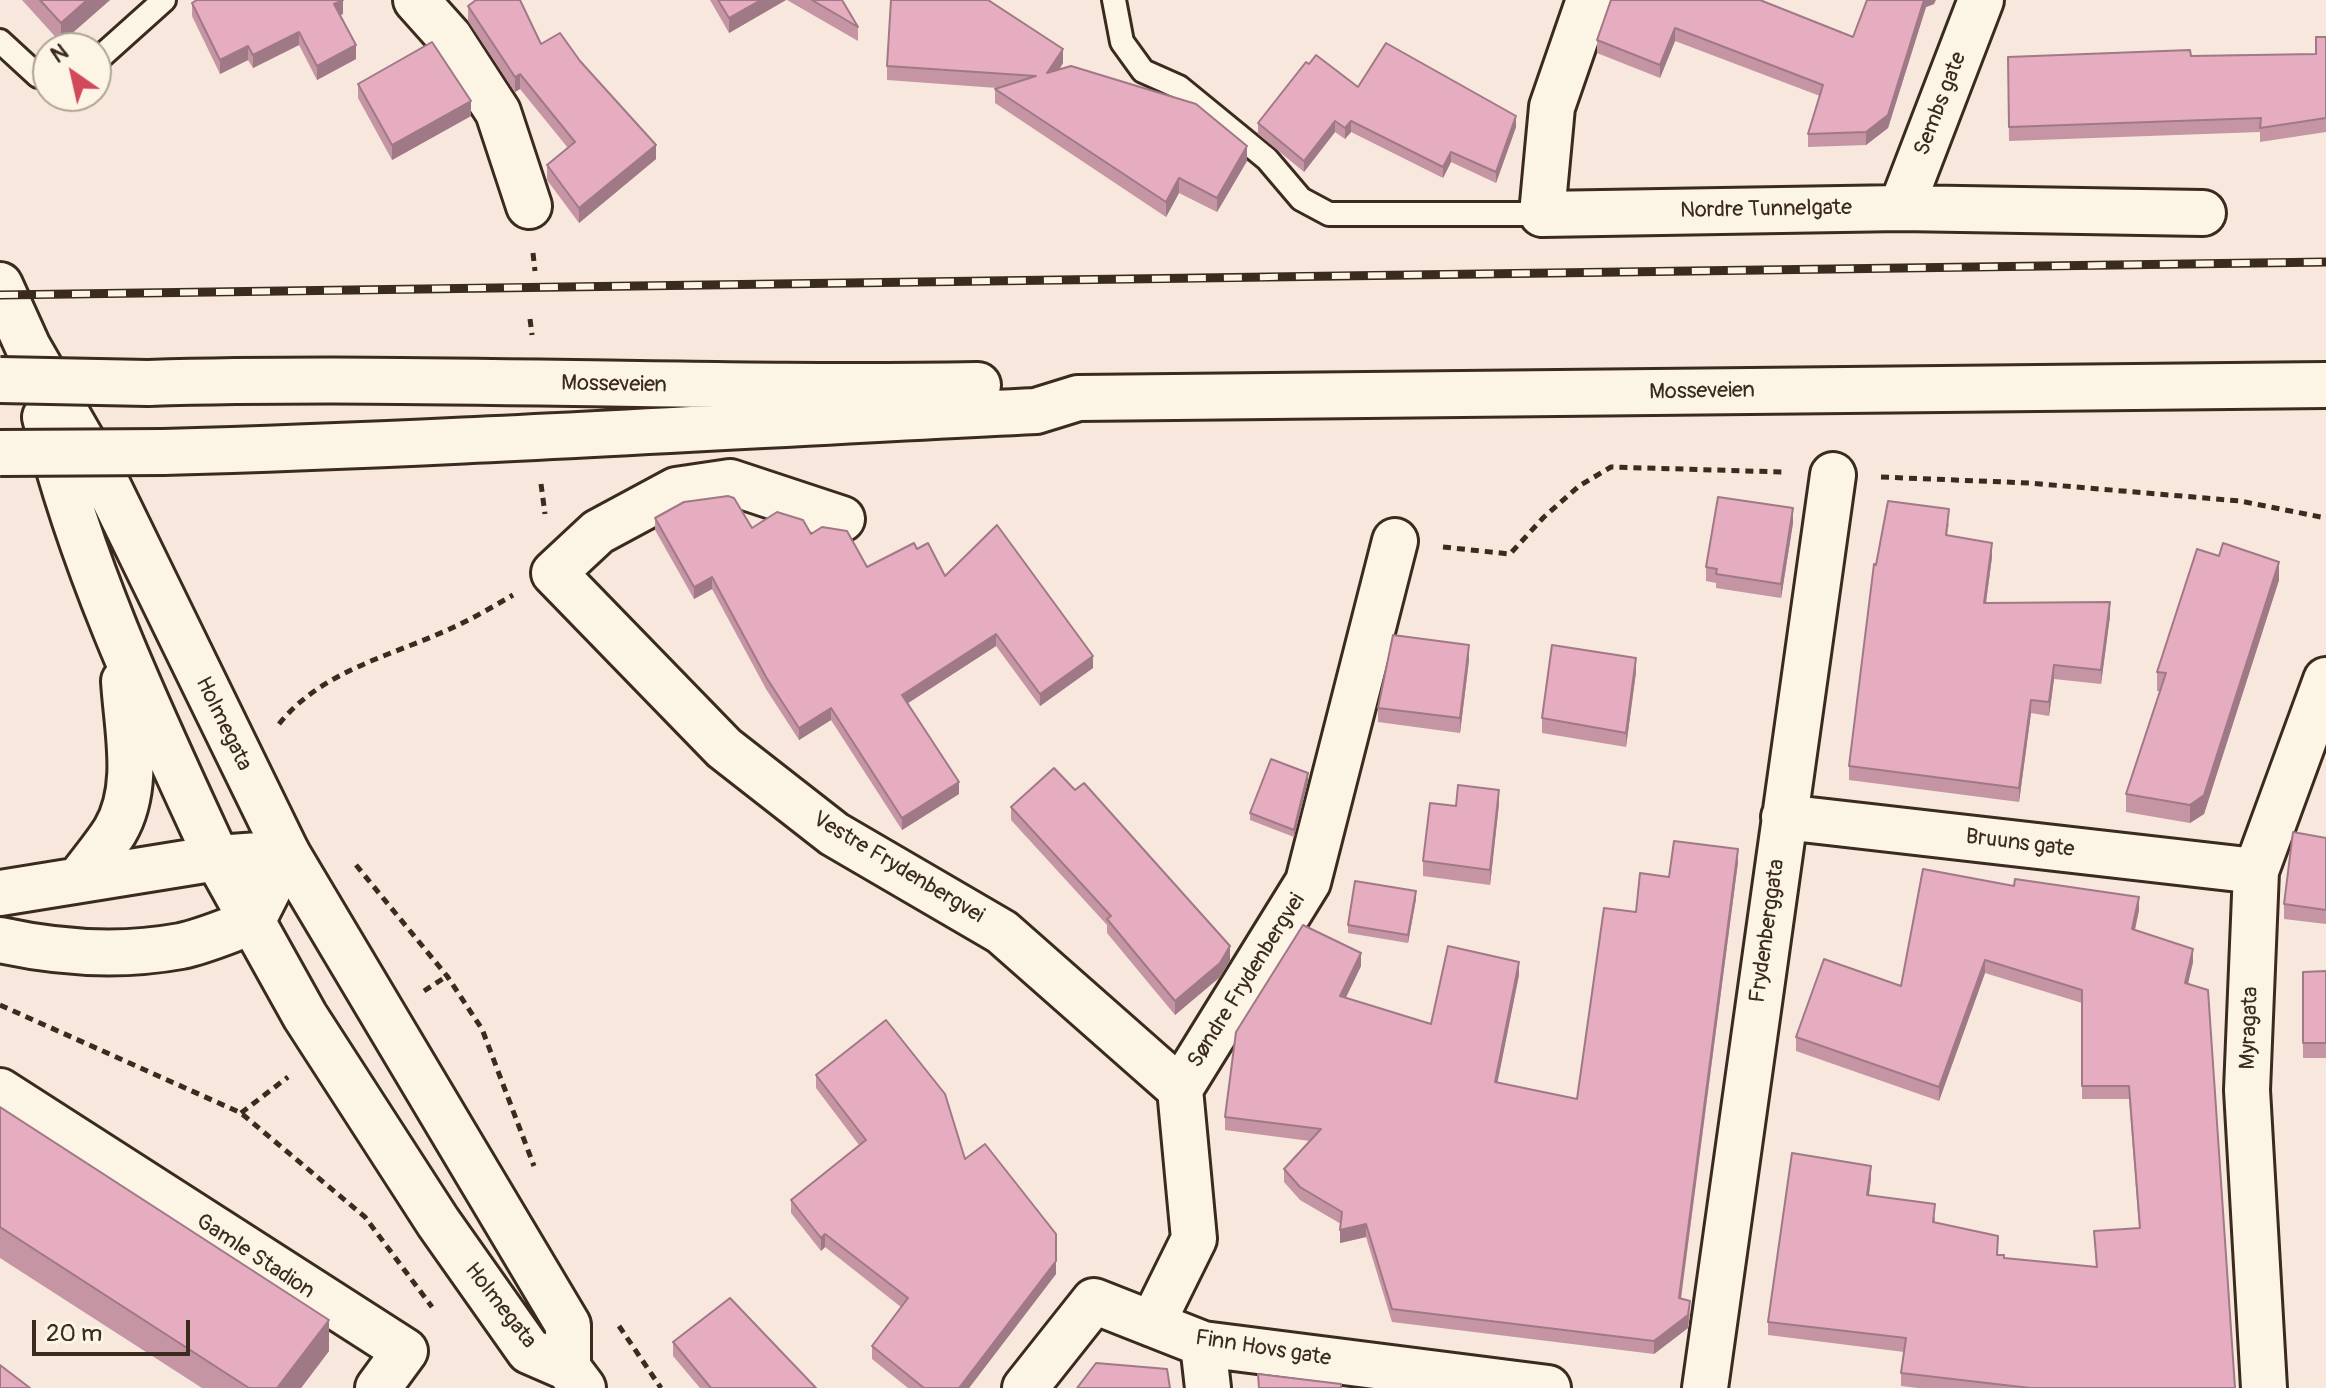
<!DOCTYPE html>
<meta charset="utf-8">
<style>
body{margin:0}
#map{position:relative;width:2326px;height:1388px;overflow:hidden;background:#f7e7dd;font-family:Pangolin,sans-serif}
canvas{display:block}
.north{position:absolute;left:32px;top:32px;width:80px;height:80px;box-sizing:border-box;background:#fcf5e5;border:2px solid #afa495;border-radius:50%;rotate:326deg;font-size:22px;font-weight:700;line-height:32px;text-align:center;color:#3b2a1e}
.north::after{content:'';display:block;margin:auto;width:28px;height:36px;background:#d1495b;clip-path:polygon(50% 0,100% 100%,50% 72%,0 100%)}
.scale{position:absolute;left:32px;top:1320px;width:158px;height:36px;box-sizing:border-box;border:4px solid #3b2a1e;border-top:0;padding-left:10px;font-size:24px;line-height:28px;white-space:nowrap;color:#3b2a1e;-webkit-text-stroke:6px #fcf5e5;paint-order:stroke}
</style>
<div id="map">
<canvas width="2326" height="1388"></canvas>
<div class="north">N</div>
<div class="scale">20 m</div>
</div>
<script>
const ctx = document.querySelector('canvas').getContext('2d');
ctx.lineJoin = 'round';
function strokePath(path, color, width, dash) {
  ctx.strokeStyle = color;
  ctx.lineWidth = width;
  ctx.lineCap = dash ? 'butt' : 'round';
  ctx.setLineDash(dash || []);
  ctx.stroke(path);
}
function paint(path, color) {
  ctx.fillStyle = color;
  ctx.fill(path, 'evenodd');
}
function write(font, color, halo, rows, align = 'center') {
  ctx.font = font + ' Pangolin,sans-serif';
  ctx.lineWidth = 6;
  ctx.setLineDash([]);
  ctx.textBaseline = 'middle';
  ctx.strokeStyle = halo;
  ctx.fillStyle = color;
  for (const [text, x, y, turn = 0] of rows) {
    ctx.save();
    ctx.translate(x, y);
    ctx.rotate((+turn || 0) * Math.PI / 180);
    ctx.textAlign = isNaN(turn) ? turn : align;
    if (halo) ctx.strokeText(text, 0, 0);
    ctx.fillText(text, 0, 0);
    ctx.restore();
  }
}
const path = new Path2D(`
 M533,253L535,271
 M530,319L532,335
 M1881,477L2029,483L2240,501L2326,518
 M541,484L545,514
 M1443,547L1510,554L1543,518L1579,486L1611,467L1783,472
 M279,724C323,669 393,656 454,627C474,618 494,606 513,595
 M356,865L447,976L482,1029L534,1166
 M424,991L447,976
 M0,1005L241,1113L365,1217L432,1307
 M241,1113L288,1077
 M619,1326L661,1388`);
const lane = new Path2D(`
 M1114,0L1122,42L1143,71L1179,87L1267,159L1301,199L1329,214H1542
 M0,41L38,76L48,75
 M96,61L164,0`);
const street = new Path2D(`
 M416,0L450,38L498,112L529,206
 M1589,0L1552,107L1542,214L1901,208L2203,213
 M1901,208L1981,0
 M842,519L730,482L676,490L598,532L554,573L724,748L834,834L1002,932L1180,1089
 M1784,817L2256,871
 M0,1091L405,1351L378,1388
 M1152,1324L1194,1239L1180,1089L1308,882L1395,541
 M1203,1344L1208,1388
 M1025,1388L1094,1301L1203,1344L1548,1388
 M1705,1388L1833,475
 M2264,1388L2247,1090L2256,871L2326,680`);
const secondary = new Path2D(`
 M287,853L568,1325V1368
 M217,858L305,1016L438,1222L529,1351L568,1368L583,1388`);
const primary = new Path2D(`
 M0,285L28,347L106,482L287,853
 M45,417C82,570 151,715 217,858
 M81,877C92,862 105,847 115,831C141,787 127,730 124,681
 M0,893L217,858L287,853
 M0,940C59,953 121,957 181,946C205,941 229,930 252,922L287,853`);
const highway = new Path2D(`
 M148,383C425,375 702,390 978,385
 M163,452C454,444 745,425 1036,411L1078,398L2326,385`);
const rail = new Path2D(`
 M0,295L2326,262`);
const highwayBridge = new Path2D(`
 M0,380L148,383
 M0,453L163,452`);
const wall = new Path2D(`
 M22,0H110L61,43Z
 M710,0H786L729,33Z
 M787,0H842L858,27V41Z
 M1611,0L1853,37L1867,0L1934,4L1926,7L1888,128L1866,145L1808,147V134L1820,96L1675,41L1660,78L1597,53V40Z
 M192,3L343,14L340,15L356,59L317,80L299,45L253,68L248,60L220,74L192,16Z
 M468,6L541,44L580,61L656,159L579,223L547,180V165L568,148L520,89L515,92L468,21Z
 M2326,37V132L2260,142V132L2009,141L2008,57L2316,54Z
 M1063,63L1059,70L1247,161L1217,212L1179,193L1166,217L995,103V89L997,88L887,80V66Z
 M358,84L471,116L392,160L358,98Z
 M1358,87L1516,127L1496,183L1451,162L1443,178L1351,132L1345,139L1335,132L1304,172L1258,134V123Z
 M655,518L811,534L867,567L917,549L945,576L1093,668L1040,706L996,646L908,703L959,794L902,830L831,720L799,740L766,689L712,589L694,599L655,530Z
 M1793,523L1781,598L1716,588V583L1706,581V567Z
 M1949,523L1947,535L1992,557L1986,603L2110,616L2101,684L2054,679L2049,716L2031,713L2019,802L1849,780V766L1876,565Z
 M2279,580L2204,814L2190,823L2126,812V794L2160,691H2157V672Z
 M1469,660L1460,733L1378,722V708Z
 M1636,672L1626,747L1542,733V718Z
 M1308,781L1294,837L1250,820V813Z
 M1499,804L1490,885L1423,876V861L1456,806Z
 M1011,807L1230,960L1220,977L1175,1015L1107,933V925L1011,820Z
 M2326,838V924L2284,919V904Z
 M1738,862L1681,1299L1690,1314L1688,1328L1654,1354L1392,1322L1366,1237L1340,1243L1341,1224L1300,1200L1284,1182V1169L1310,1141L1225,1130V1117L1361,966L1346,998L1431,1024L1519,975L1497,1082L1577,1099L1636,912L1669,877Z
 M1416,899L1408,943L1348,933V925Z
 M2139,910L2135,930L2193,962L2188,984L2235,1388H1918L1901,1386V1373L1904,1352L1768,1335V1322L1871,1179L1869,1195L1935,1217V1222L2004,1258L2096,1267L2094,1231L2139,1228L2129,1099H2082V1003L1985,973L1939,1101L1796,1051V1037L1901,986Z
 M2326,971V1058H2303V972Z
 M816,1075L965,1159L1056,1274L969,1388H908L872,1359V1346L901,1307L825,1247L821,1251L791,1213V1200L859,1145L816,1088Z
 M0,1107L329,1351L301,1388H202L0,1258Z
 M673,1342L816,1388H700L673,1356Z`);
const shadedWall = new Path2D(`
 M87,0H110L61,43V23Z
 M343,0V14L334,18V4Z
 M761,0H786L729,33V18Z
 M1924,0H1936L1934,4L1926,7L1888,128L1866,145V132Z
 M1675,28V41L1660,78V65Z
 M299,32V45L253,68V55Z
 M356,45V59L317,80V66Z
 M248,46V60L220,74V60Z
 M1063,49V63L1047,88V73Z
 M520,74V89L515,92V77Z
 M471,101V116L392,160V145Z
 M1516,116V127L1496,183V172Z
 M1335,121V132L1304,172V161Z
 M1351,121V132L1345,139V128Z
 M656,145V159L579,223V208Z
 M1247,146V161L1217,212V198Z
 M1451,152V162L1443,178V167Z
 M1179,178V193L1166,217V202Z
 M1793,508V523L1781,598V584Z
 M1992,543V557L1984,617V603Z
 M2279,562V580L2204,814L2190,823V805Z
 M712,577V589L694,599V587Z
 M2110,602V616L2101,684V670Z
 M996,634V646L902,707V695Z
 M1469,645V660L1460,733V718Z
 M1093,656V668L1040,706V694Z
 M1636,658V672L1626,747V733Z
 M2054,665V679L2049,716V702Z
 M2031,700V713L2019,802V788Z
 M831,708V720L799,740V728Z
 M1308,773V781L1294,837V830Z
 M959,782V794L902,830V818Z
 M1499,790V804L1490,885V870Z
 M1738,849V862L1679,1311V1298Z
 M1416,891V899L1408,943V935Z
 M2139,897V910L2132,942V929Z
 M1230,946V960L1220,977L1175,1015V1001Z
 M2193,949V962L2185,996V983Z
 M1361,953V966L1340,1009V996Z
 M1985,960V973L1939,1101V1087Z
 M1519,962V975L1495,1095V1082Z
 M1871,1166V1179L1867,1208V1195Z
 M1366,1224V1237L1340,1243V1230Z
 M825,1234V1247L821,1251V1238Z
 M1056,1261V1274L969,1388H959Z
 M1690,1301L1688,1328L1654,1354V1341Z
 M329,1320V1351L301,1388H277Z`);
const building = new Path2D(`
 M40,0H87L61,23Z
 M197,0H343L334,4L356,45L317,66L299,32L253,55L248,46L220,60L192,3Z
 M476,0H520L541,44L560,33L580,61L656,145L579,208L547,165L575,142L520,74L515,77L468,6Z
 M718,0H761L729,18Z
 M812,0H842L858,27Z
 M891,0H988L1063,49L1047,73L1071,66L1196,104L1247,146L1217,198L1179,178L1166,202L995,89L1036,76L887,66Z
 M1611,0H1760L1853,37L1867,0H1924L1888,115L1866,132L1808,134L1823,85L1675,28L1660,65L1597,40Z
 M2316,37H2326V118L2260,128L2261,118L2009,127L2008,57L2190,50L2191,56L2316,54Z
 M432,42L471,101L392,145L358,84Z
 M1386,43L1516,116L1496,172L1451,152L1443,167L1351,121L1345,128L1335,121L1304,161L1258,123L1306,62L1309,64L1316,55L1358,87Z
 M728,496L734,498L752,528L777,512L803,520L811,534L822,527L847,531L867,567L914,543L917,549L928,543L945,576L997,525L1093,656L1040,694L996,634L902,695L959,782L902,818L831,708L799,728L766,677L712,577L694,587L655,518L684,502Z
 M1718,497L1793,508L1781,584L1716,574L1717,569L1706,567Z
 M1888,501L1949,509L1946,535L1992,543L1984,603L2110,602L2101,670L2054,665L2049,702L2031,700L2019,788L1849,766L1874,564L1876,565Z
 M2223,543L2279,562L2204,795L2190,805L2126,794L2166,673L2157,672L2197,549L2219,556Z
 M1393,635L1469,645L1460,718L1378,708Z
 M1552,645L1636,658L1626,733L1542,718Z
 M1271,759L1308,773L1294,830L1250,813Z
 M1054,768L1075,790L1084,783L1230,946L1220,963L1175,1001L1107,919L1111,916L1011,807Z
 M1458,785L1499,790L1490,870L1423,861L1430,803L1456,806Z
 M2293,832L2326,838V910L2284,904Z
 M1674,841L1738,849L1679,1298L1690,1301L1688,1315L1654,1341L1392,1309L1366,1224L1340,1230L1342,1212L1300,1187L1284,1169L1321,1129L1225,1117L1236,1032L1303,925L1361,953L1340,996L1431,1024L1448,946L1519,962L1495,1082L1577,1099L1604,908L1636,912L1640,873L1669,877Z
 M1923,869L2014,886L2015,879L2139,897L2132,929L2193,949L2185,983L2208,990L2235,1388H2030L1901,1373L1906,1338L1768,1322L1792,1153L1871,1166L1867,1195L1935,1204L1933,1222L1998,1236L1997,1255H2004V1258L2097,1267L2094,1231L2140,1228L2129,1086H2082V990L1985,960L1939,1087L1796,1037L1824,959L1901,986Z
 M1355,881L1416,891L1408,935L1348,925Z
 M2326,971V1043H2303V972Z
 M886,1020L945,1094L965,1159L985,1144L1056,1234V1261L959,1388H924L872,1346L908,1298L825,1234L821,1238L791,1200L866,1140L816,1075Z
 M0,1107L329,1320L277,1388H249L0,1227Z
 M730,1298L816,1388H711L673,1342Z
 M1096,1363L1167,1369L1170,1388H1077Z
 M0,1365L30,1388H0Z
 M1258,1374L1341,1384V1388H1259Z`);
const streetNames = [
 ["Sembs gate",1941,104,-69],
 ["Nordre Tunnelgate",1766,210,-1],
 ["Mosseveien",614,385,1],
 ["Mosseveien",1702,392,-1],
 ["Holmegata",223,724,64],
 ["Bruuns gate",2020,844,7],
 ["Vestre Frydenbergvei",898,868,31],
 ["Frydenberggata",1768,931,-82],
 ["Søndre Frydenbergvei",1247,981,-58],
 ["Myragata",2250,1028,-88],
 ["Gamle Stadion",255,1257,33],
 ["Holmegata",500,1306,52],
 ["Finn Hovs gate",1263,1349,9]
];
strokePath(lane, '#3b2a1e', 28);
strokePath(street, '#3b2a1e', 50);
strokePath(secondary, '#3b2a1e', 50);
strokePath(primary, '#3b2a1e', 50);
strokePath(highway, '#3b2a1e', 50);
strokePath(path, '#3b2a1e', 5, [8, 6]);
strokePath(lane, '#fcf5e5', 22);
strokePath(street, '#fcf5e5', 44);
strokePath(secondary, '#fcf5e5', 44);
strokePath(primary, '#fcf5e5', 44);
strokePath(highway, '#fcf5e5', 44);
strokePath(rail, '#3b2a1e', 9);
strokePath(rail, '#fcf5e5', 6, [18]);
strokePath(highwayBridge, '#3b2a1e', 50, []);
strokePath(highwayBridge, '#fcf5e5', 44);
paint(wall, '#c595a4');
paint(shadedWall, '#a07986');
paint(building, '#e5adbf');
strokePath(building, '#a07986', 2);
write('22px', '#3b2a1e', '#fcf5e5', streetNames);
</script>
